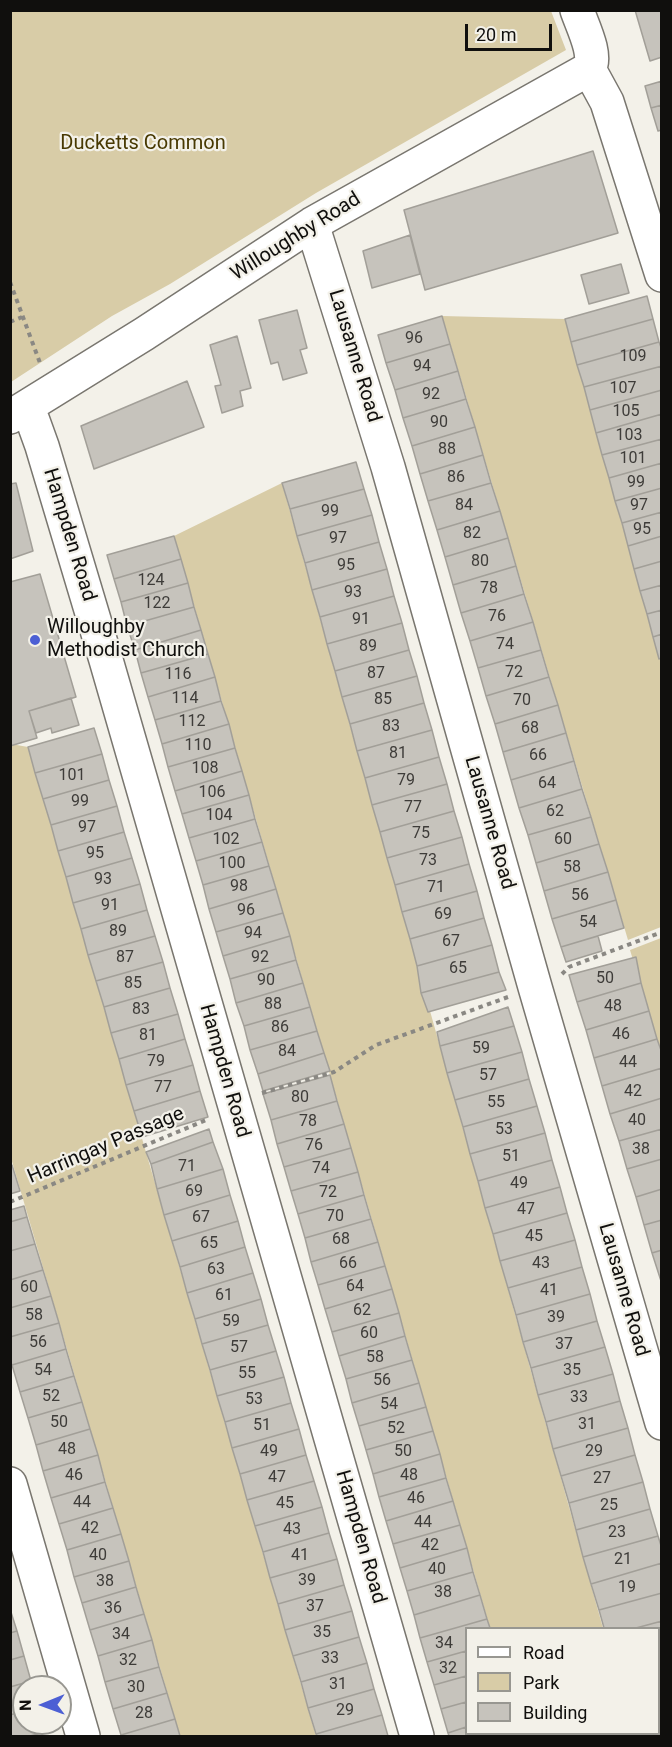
<!DOCTYPE html>
<style>
body{margin:0}
#map{position:relative;width:672px;height:1747px;overflow:hidden;background:#f3f1e9;font-family:Roboto,sans-serif}
canvas{display:block}
.frame{position:absolute;inset:0;border:12px solid #100f0d;pointer-events:none}
.legend{position:absolute;left:465px;top:1627px;width:195px;height:108px;box-sizing:border-box;background:#f3f1e9;border:2px solid #989791;margin:0;padding:8px 10px;list-style:none;font-size:18px;color:#100f0d}
.legend li{display:flex;align-items:center;gap:12px;height:30px}
.legend b{width:30px;border:2px solid #989791}
.north{position:absolute;left:12px;top:1675px;width:60px;height:60px;box-sizing:border-box;background:#f3f1e9;border:2px solid #989791;border-radius:50%;rotate:269deg;font-size:16px;font-weight:700;line-height:24px;text-align:center;color:#100f0d}
.north::after{content:'';display:block;margin:auto;width:21px;height:27px;background:#4c5fd4;clip-path:polygon(50% 0,100% 100%,50% 72%,0 100%)}
.scale{position:absolute;left:465px;top:24px;width:87px;height:27px;box-sizing:border-box;border:3px solid #100f0d;border-top:0;padding-left:8px;font-size:18px;line-height:21px;white-space:nowrap;color:#100f0d;-webkit-text-stroke:4px #f3f1e9;paint-order:stroke}
</style>
<div id="map">
<canvas width="672" height="1747"></canvas>
<div class="frame"></div>
<ul class="legend">
<li><b style="height:8px;background:#fff"></b>Road</li>
<li><b style="height:16px;background:#d8cca7"></b>Park</li>
<li><b style="height:16px;background:#c6c3bc"></b>Building</li>
</ul>
<div class="north">N</div>
<div class="scale">20 m</div>
</div>
<script>
const ctx = document.querySelector('canvas').getContext('2d');
ctx.lineJoin = 'round';
function paint(path, color) {
  ctx.fillStyle = color;
  ctx.fill(path, 'evenodd');
}
function strokePath(path, color, width, dash) {
  ctx.strokeStyle = color;
  ctx.lineWidth = width;
  ctx.lineCap = dash ? 'butt' : 'round';
  ctx.setLineDash(dash || []);
  ctx.stroke(path);
}
function write(font, color, halo, rows, align = 'center') {
  ctx.font = font + ' Roboto,sans-serif';
  ctx.lineWidth = 4.5;
  ctx.setLineDash([]);
  ctx.textBaseline = 'middle';
  ctx.strokeStyle = halo;
  ctx.fillStyle = color;
  for (const [text, x, y, turn = 0] of rows) {
    ctx.save();
    ctx.translate(x, y);
    ctx.rotate((+turn || 0) * Math.PI / 180);
    ctx.textAlign = isNaN(turn) ? turn : align;
    if (halo) ctx.strokeText(text, 0, 0);
    ctx.fillText(text, 0, 0);
    ctx.restore();
  }
}
const green = new Path2D(`
 M11,10L551,11L566,50L316,193L170,284L112,316L11,382Z
 M442,316L565,319L661,664V927L628,940Z
 M282,483L603,1628H490L174,536Z
 M11,744L28,747L316,1736H180L11,1158Z
 M661,938V1054L630,950Z
 M520,1734H633L634,1736H521Z`);
const building = new Path2D(`
 M635,10H662V57L650,61Z
 M662,81V105L651,108L645,86Z
 M662,105V130L658,131L651,108Z
 M593,151L618,233L425,290L404,210Z
 M410,235L420,274L372,288L363,251Z
 M621,264L629,293L589,304L581,275Z
 M647,296L653,319L571,342L565,319Z
 M297,310L307,348L300,350L307,373L283,380L278,362L271,364L259,320Z
 M442,316L450,344L386,363L378,335Z
 M653,319L659,342L577,365L571,342Z
 M237,336L251,388L240,391L243,406L222,413L215,386L221,385L210,345Z
 M659,342L662,350V366L584,387L577,365Z
 M450,344L458,371L395,390L386,363Z
 M662,366V390L590,410L584,387Z
 M458,371L466,399L403,418L395,390Z
 M187,381L204,427L94,469L81,426Z
 M662,390V414L596,433L590,410Z
 M466,399L475,427L412,446L403,418Z
 M662,414V439L602,455L596,433Z
 M475,427L483,455L420,474L412,446Z
 M662,439V463L609,478L602,455Z
 M483,455L491,483L428,501L420,474Z
 M356,462L364,489L290,509L282,483Z
 M662,463V488L615,501L609,478Z
 M16,483L33,551L10,559V484Z
 M491,483L500,511L437,530L428,501Z
 M662,488V512L622,523L615,501Z
 M364,489L372,515L297,536L290,509Z
 M500,511L508,538L445,557L437,530Z
 M662,512V536L628,546L622,523Z
 M372,515L379,542L305,563L297,536Z
 M174,536L181,559L114,579L107,555Z
 M662,536V561L634,569L628,546Z
 M508,538L516,566L453,585L445,557Z
 M379,542L387,569L312,590L305,563Z
 M181,559L188,583L121,602L114,579Z
 M662,561V585L640,591L634,569Z
 M516,566L524,594L461,613L453,585Z
 M387,569L394,596L320,617L312,590Z
 M40,574L76,697L29,711L37,738L10,746V582Z
 M188,583L194,607L127,626L121,602Z
 M662,585V610L647,614L640,591Z
 M524,594L533,622L470,641L461,613Z
 M394,596L402,623L327,644L320,617Z
 M194,607L201,630L135,650L127,626Z
 M662,610V634L653,637L647,614Z
 M533,622L541,650L478,668L470,641Z
 M402,623L409,650L335,671L327,644Z
 M201,630L208,654L141,673L135,650Z
 M662,634V658L659,659L653,637Z
 M409,650L417,676L342,697L335,671Z
 M541,650L549,677L486,696L478,668Z
 M208,654L215,677L148,697L141,673Z
 M417,676L424,703L350,724L342,697Z
 M215,677L221,701L155,720L148,697Z
 M549,677L558,705L495,724L486,696Z
 M71,698L79,725L52,733L51,728L36,733L29,711Z
 M221,701L229,724L162,744L155,720Z
 M424,703L432,730L357,751L350,724Z
 M558,705L566,733L503,752L495,724Z
 M229,724L235,748L168,767L162,744Z
 M94,728L102,754L35,773L28,747Z
 M432,730L439,757L365,778L357,751Z
 M566,733L574,761L511,780L503,752Z
 M235,748L242,771L175,791L168,767Z
 M102,754L109,780L43,799L35,773Z
 M439,757L447,784L372,805L365,778Z
 M574,761L582,789L519,808L511,780Z
 M242,771L249,795L182,814L175,791Z
 M109,780L117,806L51,825L43,799Z
 M447,784L454,811L380,832L372,805Z
 M582,789L591,817L528,835L519,808Z
 M249,795L255,819L189,838L182,814Z
 M117,806L124,832L58,851L51,825Z
 M454,811L462,837L387,858L380,832Z
 M591,817L599,844L536,863L528,835Z
 M255,819L262,842L196,861L189,838Z
 M124,832L132,858L66,877L58,851Z
 M462,837L469,864L395,885L387,858Z
 M262,842L269,866L203,885L196,861Z
 M599,844L608,872L544,891L536,863Z
 M132,858L140,884L73,903L66,877Z
 M469,864L477,891L402,912L395,885Z
 M269,866L276,889L209,909L203,885Z
 M608,872L616,900L552,919L544,891Z
 M140,884L147,910L81,929L73,903Z
 M276,889L283,913L216,932L209,909Z
 M477,891L484,918L410,939L402,912Z
 M616,900L624,928L561,947L552,919Z
 M147,910L155,936L88,955L81,929Z
 M283,913L290,936L223,956L216,932Z
 M484,918L492,945L417,966L410,939Z
 M155,936L163,962L96,981L88,955Z
 M290,936L296,960L230,979L223,956Z
 M598,936L602,951L566,962L561,947Z
 M492,945L499,972L421,993L417,966Z
 M636,957L641,983L577,1002L569,975Z
 M296,960L303,983L236,1003L230,979Z
 M163,962L170,988L104,1007L96,981Z
 M499,972L506,990L428,1012L421,993Z
 M303,983L310,1007L244,1026L236,1003Z
 M641,983L649,1011L586,1030L577,1002Z
 M170,988L178,1014L111,1033L104,1007Z
 M310,1007L317,1031L250,1050L244,1026Z
 M508,1007L514,1026L440,1046L437,1032Z
 M649,1011L657,1039L594,1058L586,1030Z
 M178,1014L185,1039L119,1059L111,1033Z
 M514,1026L522,1052L447,1073L440,1046Z
 M317,1031L324,1053L258,1074L250,1050Z
 M185,1039L193,1065L126,1085L119,1059Z
 M657,1039L662,1053V1068L602,1086L594,1058Z
 M522,1052L529,1079L455,1100L447,1073Z
 M324,1053L330,1071L263,1091L258,1074Z
 M193,1065L200,1091L134,1111L126,1085Z
 M662,1068V1098L610,1114L602,1086Z
 M330,1075L337,1101L271,1120L263,1094Z
 M529,1079L537,1106L463,1127L455,1100Z
 M200,1091L208,1117L142,1137L134,1111Z
 M662,1098V1129L619,1141L610,1114Z
 M337,1101L344,1124L277,1144L271,1120Z
 M537,1106L545,1133L470,1154L463,1127Z
 M344,1124L351,1148L284,1167L277,1144Z
 M209,1129L213,1142L151,1164L146,1152Z
 M662,1129V1159L627,1169L619,1141Z
 M545,1133L552,1160L478,1181L470,1154Z
 M213,1142L223,1169L157,1189L151,1164Z
 M351,1148L358,1172L291,1191L284,1167Z
 M662,1159V1189L636,1197L627,1169Z
 M552,1160L560,1187L485,1208L478,1181Z
 M10,1165H12L20,1191L10,1194Z
 M223,1169L230,1195L164,1215L157,1189Z
 M358,1172L364,1195L298,1214L291,1191Z
 M560,1187L567,1213L493,1234L485,1208Z
 M662,1189V1220L644,1225L636,1197Z
 M230,1195L238,1221L172,1241L164,1215Z
 M364,1195L371,1219L305,1238L298,1214Z
 M24,1206L27,1217L10,1222V1210Z
 M567,1213L575,1240L500,1261L493,1234Z
 M27,1217L35,1244L10,1251V1222Z
 M371,1219L378,1242L311,1262L305,1238Z
 M662,1220V1250L652,1253L644,1225Z
 M238,1221L245,1247L180,1267L172,1241Z
 M575,1240L582,1267L508,1288L500,1261Z
 M378,1242L385,1266L318,1285L311,1262Z
 M35,1244L43,1270L10,1280V1251Z
 M245,1247L253,1273L187,1293L180,1267Z
 M662,1250V1280L661,1281L652,1253Z
 M385,1266L392,1289L325,1309L318,1285Z
 M582,1267L590,1294L516,1315L508,1288Z
 M43,1270L51,1296L10,1308V1280Z
 M253,1273L261,1299L195,1319L187,1293Z
 M392,1289L399,1313L332,1332L325,1309Z
 M590,1294L597,1321L523,1342L516,1315Z
 M51,1296L59,1323L10,1337V1308Z
 M261,1299L268,1325L202,1344L195,1319Z
 M399,1313L405,1336L339,1356L332,1332Z
 M597,1321L605,1347L531,1368L523,1342Z
 M59,1323L66,1349L12,1365L10,1360V1337Z
 M268,1325L276,1351L210,1370L202,1344Z
 M405,1336L412,1360L346,1379L339,1356Z
 M605,1347L613,1374L538,1395L531,1368Z
 M66,1349L74,1376L20,1392L12,1365Z
 M276,1351L284,1377L217,1396L210,1370Z
 M412,1360L419,1383L352,1403L346,1379Z
 M613,1374L620,1401L546,1422L538,1395Z
 M74,1376L82,1402L28,1418L20,1392Z
 M284,1377L291,1403L225,1422L217,1396Z
 M419,1383L426,1407L359,1426L352,1403Z
 M620,1401L628,1428L553,1449L546,1422Z
 M82,1402L90,1429L36,1445L28,1418Z
 M291,1403L299,1429L232,1448L225,1422Z
 M426,1407L433,1431L366,1450L359,1426Z
 M628,1428L635,1455L561,1476L553,1449Z
 M90,1429L98,1455L43,1471L36,1445Z
 M299,1429L306,1455L240,1474L232,1448Z
 M433,1431L440,1454L373,1474L366,1450Z
 M440,1454L446,1478L379,1497L373,1474Z
 M98,1455L105,1482L51,1498L43,1471Z
 M306,1455L314,1481L247,1500L240,1474Z
 M635,1455L643,1482L569,1503L561,1476Z
 M446,1478L453,1501L386,1521L379,1497Z
 M314,1481L322,1507L255,1526L247,1500Z
 M105,1482L113,1508L59,1524L51,1498Z
 M643,1482L650,1509L576,1530L569,1503Z
 M453,1501L460,1525L393,1544L386,1521Z
 M322,1507L329,1533L263,1552L255,1526Z
 M113,1508L121,1534L67,1550L59,1524Z
 M650,1509L658,1536L583,1557L576,1530Z
 M460,1525L467,1548L400,1568L393,1544Z
 M329,1533L337,1559L270,1578L263,1552Z
 M121,1534L129,1561L74,1577L67,1550Z
 M658,1536L662,1549V1563L591,1584L583,1557Z
 M467,1548L473,1572L407,1591L400,1568Z
 M337,1559L344,1585L278,1604L270,1578Z
 M129,1561L136,1587L82,1603L74,1577Z
 M662,1563V1593L599,1610L591,1584Z
 M473,1572L480,1595L414,1615L407,1591Z
 M344,1585L352,1611L285,1630L278,1604Z
 M136,1587L144,1614L90,1630L82,1603Z
 M662,1593V1621L636,1628H604L599,1610Z
 M480,1595L487,1619L420,1638L414,1615Z
 M10,1609L17,1631L10,1633Z
 M352,1611L359,1637L293,1656L285,1630Z
 M144,1614L152,1640L98,1656L90,1630Z
 M487,1619L490,1628H466V1651L427,1662L420,1638Z
 M662,1621V1650L658,1651V1628H636Z
 M17,1631L24,1656L10,1660V1633Z
 M359,1637L367,1663L301,1682L293,1656Z
 M152,1640L159,1667L105,1682L98,1656Z
 M662,1650V1679L658,1680V1651Z
 M466,1651V1676L434,1685L427,1662Z
 M24,1656L31,1681L10,1687V1660Z
 M367,1663L374,1689L308,1708L301,1682Z
 M159,1667L167,1693L113,1709L105,1682Z
 M466,1676V1702L441,1709L434,1685Z
 M662,1679V1708L658,1709V1680Z
 M31,1681L33,1687H24V1711L10,1715V1687Z
 M374,1689L382,1715L316,1734L308,1708Z
 M167,1693L175,1719L121,1735L113,1709Z
 M466,1702V1727L448,1733L441,1709Z
 M662,1708V1736H634L633,1734H658V1709Z
 M24,1711V1723H43L46,1732L30,1736H10V1715Z
 M382,1715L388,1736H317L316,1734Z
 M175,1719L180,1736H121V1735Z
 M466,1727V1734H520L521,1736H449L448,1733Z`);
const path = new Path2D(`
 M10,282L40,363
 M10,322L22,317
 M562,974L569,967L662,932
 M262,1093L334,1072L376,1045L508,997
 M10,1202L206,1120`);
const street = new Path2D(`
 M577,10C582,25 598,56 589,69
 M589,69L607,102L662,275
 M312,224L388,467L535,987L662,1423
 M26,407L33,421L42,446L106,660L417,1736
 M10,417L144,334L312,224L589,69
 M10,1484L83,1736`);
const markers = [
 [35,640,6,"#4c5fd4"]
];
const numberNames = [
 ["96",414,339],
 ["109",633,357],
 ["94",422,367],
 ["107",623,389],
 ["92",431,395],
 ["105",626,412],
 ["90",439,423],
 ["103",629,436],
 ["88",447,450],
 ["101",633,459],
 ["86",456,478],
 ["99",636,483],
 ["84",464,506],
 ["97",639,506],
 ["99",330,512],
 ["95",642,530],
 ["82",472,534],
 ["97",338,539],
 ["80",480,562],
 ["95",346,566],
 ["124",151,581],
 ["78",489,589],
 ["93",353,593],
 ["122",157,604],
 ["76",497,617],
 ["91",361,620],
 ["74",505,645],
 ["89",368,647],
 ["72",514,673],
 ["87",376,674],
 ["116",178,675],
 ["114",185,699],
 ["85",383,700],
 ["70",522,701],
 ["112",192,722],
 ["83",391,727],
 ["68",530,729],
 ["110",198,746],
 ["81",398,754],
 ["66",538,756],
 ["108",205,769],
 ["101",72,776],
 ["79",406,781],
 ["64",547,784],
 ["106",212,793],
 ["99",80,802],
 ["77",413,808],
 ["62",555,812],
 ["104",219,816],
 ["97",87,828],
 ["75",421,834],
 ["102",226,840],
 ["60",563,840],
 ["95",95,854],
 ["73",428,861],
 ["100",232,864],
 ["58",572,868],
 ["93",103,880],
 ["98",239,887],
 ["71",436,888],
 ["56",580,896],
 ["91",110,906],
 ["96",246,911],
 ["69",443,915],
 ["54",588,923],
 ["89",118,932],
 ["94",253,934],
 ["67",451,942],
 ["87",125,958],
 ["92",260,958],
 ["65",458,969],
 ["50",605,979],
 ["90",266,981],
 ["85",133,984],
 ["88",273,1005],
 ["48",613,1007],
 ["83",141,1010],
 ["86",280,1028],
 ["46",621,1035],
 ["81",148,1036],
 ["59",481,1049],
 ["84",287,1052],
 ["79",156,1062],
 ["44",628,1063],
 ["57",488,1076],
 ["77",163,1088],
 ["42",633,1092],
 ["80",300,1098],
 ["55",496,1103],
 ["40",637,1121],
 ["78",308,1122],
 ["53",504,1130],
 ["76",314,1146],
 ["38",641,1150],
 ["51",511,1157],
 ["71",187,1167],
 ["74",321,1169],
 ["49",519,1184],
 ["69",194,1192],
 ["72",328,1193],
 ["47",526,1210],
 ["70",335,1217],
 ["67",201,1218],
 ["45",534,1237],
 ["68",341,1240],
 ["65",209,1244],
 ["66",348,1264],
 ["43",541,1264],
 ["63",216,1270],
 ["64",355,1287],
 ["60",29,1288],
 ["41",549,1291],
 ["61",224,1296],
 ["62",362,1311],
 ["58",34,1316],
 ["39",556,1318],
 ["59",231,1322],
 ["60",369,1334],
 ["56",38,1343],
 ["37",564,1345],
 ["57",239,1348],
 ["58",375,1358],
 ["54",43,1371],
 ["35",572,1371],
 ["55",247,1374],
 ["56",382,1381],
 ["52",51,1397],
 ["33",579,1398],
 ["53",254,1400],
 ["54",389,1405],
 ["50",59,1423],
 ["31",587,1425],
 ["51",262,1426],
 ["52",396,1429],
 ["48",67,1450],
 ["49",269,1452],
 ["50",403,1452],
 ["29",594,1452],
 ["46",74,1476],
 ["48",409,1476],
 ["47",277,1478],
 ["27",602,1479],
 ["46",416,1499],
 ["44",82,1503],
 ["45",285,1504],
 ["25",609,1506],
 ["44",423,1523],
 ["42",90,1529],
 ["43",292,1530],
 ["23",617,1533],
 ["42",430,1546],
 ["40",98,1556],
 ["41",300,1556],
 ["21",623,1560],
 ["40",437,1570],
 ["39",307,1581],
 ["38",105,1582],
 ["19",627,1588],
 ["38",443,1593],
 ["37",315,1607],
 ["36",113,1609],
 ["35",322,1633],
 ["34",121,1635],
 ["34",444,1644],
 ["33",330,1659],
 ["32",128,1661],
 ["32",448,1669],
 ["31",338,1685],
 ["30",136,1688],
 ["29",345,1711],
 ["28",144,1714]
];
const parkNames = [
 ["Ducketts Common",143,144]
];
const streetNames = [
 ["Willoughby Road",296,237,-32],
 ["Lausanne Road",354,356,73],
 ["Hampden Road",69,535,73],
 ["Lausanne Road",489,823,74],
 ["Hampden Road",224,1071,74],
 ["Harringay Passage",106,1146,-23],
 ["Lausanne Road",623,1290,74],
 ["Hampden Road",360,1537,74]
];
const poiNames = [
 ["Willoughby",47,628],
 ["Methodist Church",47,651]
];
paint(green, '#d8cca7');
paint(building, '#c6c3bc');
strokePath(building, '#a29f98', 1.5);
strokePath(street, '#79766f', 36);
strokePath(path, '#8a8883', 4, [4.5, 4.5]);
strokePath(street, '#fff', 33);
for (const [x, y, r, color] of markers) {
  const dot = new Path2D();
  dot.arc(x, y, r, 0, 2 * Math.PI);
  ctx.fillStyle = color;
  ctx.fill(dot);
  strokePath(dot, '#f3f1e9', 2);
}
write('16px', '#3e3c39', null, numberNames);
write('20px', '#483902', '#f3f1e9', parkNames);
write('20px', '#100f0d', '#f3f1e9', streetNames);
write('20px', '#100f0d', '#f3f1e9', poiNames, 'left');
</script>
